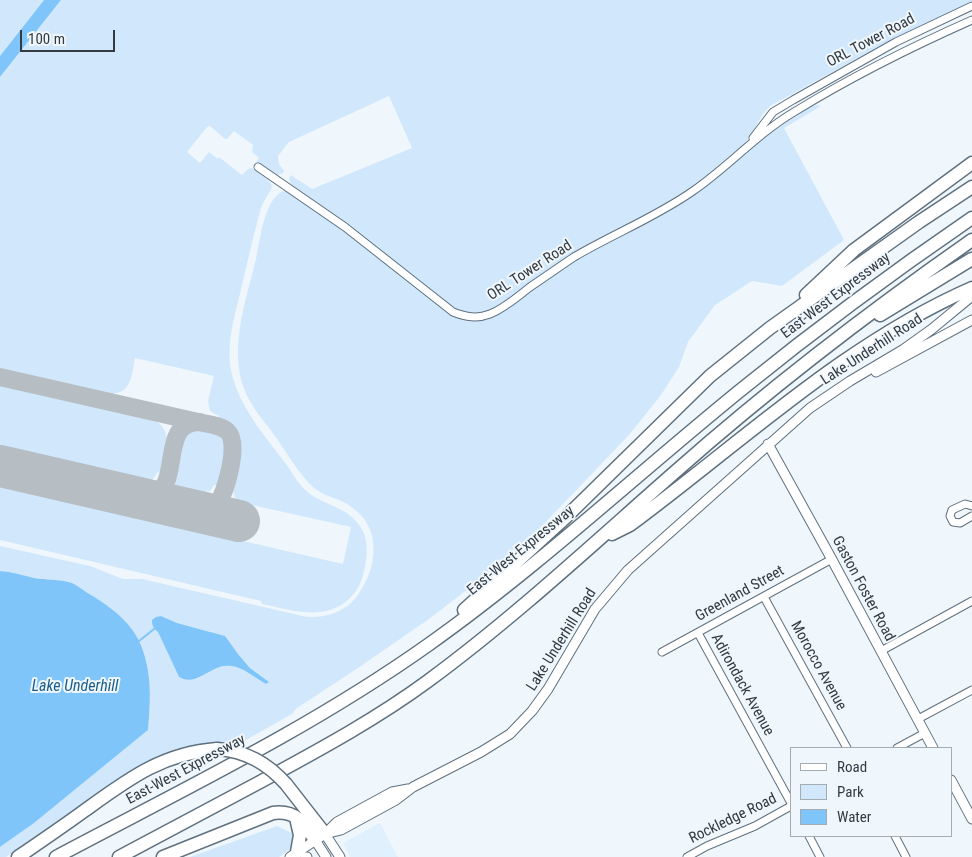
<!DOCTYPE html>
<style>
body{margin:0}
#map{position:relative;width:972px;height:857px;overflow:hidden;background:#eff7fd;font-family:"Roboto Condensed",sans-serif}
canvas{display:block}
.legend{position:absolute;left:790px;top:747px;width:162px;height:90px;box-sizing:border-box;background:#eff7fd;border:1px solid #a4abb1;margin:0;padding:6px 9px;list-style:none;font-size:15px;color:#333a40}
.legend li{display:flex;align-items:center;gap:10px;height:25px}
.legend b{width:25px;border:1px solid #a4abb1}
.scale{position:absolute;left:20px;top:30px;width:95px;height:22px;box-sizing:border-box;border:2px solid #333a40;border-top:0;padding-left:6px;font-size:15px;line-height:18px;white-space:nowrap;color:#333a40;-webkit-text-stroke:4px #eff7fd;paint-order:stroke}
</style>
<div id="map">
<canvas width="972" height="857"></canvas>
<ul class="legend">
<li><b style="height:6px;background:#fff"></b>Road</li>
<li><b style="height:14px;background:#d1e8fc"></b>Park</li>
<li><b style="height:14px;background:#80c5fa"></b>Water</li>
</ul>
<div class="scale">100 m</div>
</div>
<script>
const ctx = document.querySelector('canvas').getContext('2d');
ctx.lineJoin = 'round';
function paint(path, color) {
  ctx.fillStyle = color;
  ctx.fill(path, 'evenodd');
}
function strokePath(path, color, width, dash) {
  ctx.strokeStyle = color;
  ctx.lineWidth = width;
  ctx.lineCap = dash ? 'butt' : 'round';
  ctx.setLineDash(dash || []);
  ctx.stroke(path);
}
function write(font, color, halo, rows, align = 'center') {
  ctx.font = font + ' "Roboto Condensed",sans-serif';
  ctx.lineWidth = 4;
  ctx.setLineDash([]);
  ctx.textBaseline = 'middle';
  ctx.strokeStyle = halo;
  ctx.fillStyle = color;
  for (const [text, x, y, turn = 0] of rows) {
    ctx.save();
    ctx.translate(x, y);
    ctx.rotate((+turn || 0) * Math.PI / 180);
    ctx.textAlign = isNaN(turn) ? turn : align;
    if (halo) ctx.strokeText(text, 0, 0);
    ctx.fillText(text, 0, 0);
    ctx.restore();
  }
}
const built = new Path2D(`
 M380,823L398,857H350L343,843Z`);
const green = new Path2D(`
 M0,0H44L0,56Z
 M61,0H972V2L887,42L770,106C758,117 754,135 742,146C719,165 696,186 670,202C631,226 589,243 550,268C532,280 508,305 488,311C475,316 464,313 452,307L347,224L292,187L289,179L291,175L312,189L412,148L389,96L289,142L278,156L279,164L284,171L283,173L277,175L256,162L259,158L252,152L253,145L234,131L227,139H225L210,126L207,127L187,152L200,163L209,152L218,159L219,157L242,175L248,169L252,168C285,191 269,183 260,212C253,236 248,261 242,285C235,316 224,347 233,378C242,411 267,438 286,464C293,474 300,487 310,494C327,506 347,507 360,526C368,538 368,552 365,566C363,579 358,591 349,599C324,622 292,610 262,604L261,601L0,540V485L343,564L351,527L238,502L235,498L233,490L230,489C236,462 251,433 218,420L219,416L210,411L208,401L214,376L135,358C132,372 132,393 114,393L113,397L0,371V77Z
 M818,105L821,106L784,128L844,240L782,286L752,281L715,305L688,342L679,367L661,395L629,435L542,526L472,586L429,619L358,668L297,708L292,714L237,745L214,744L173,751L158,756L115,780L57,822L6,857H0V847L34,823L148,730C150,705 152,682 145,657C138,628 116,610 91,595C85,592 79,586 72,583C60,579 46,580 34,578C22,575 12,572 0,571V546L90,566L123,579H142L307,617C329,618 350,610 361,590C378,563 381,526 350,506C339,498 324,497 313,487C298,473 287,453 275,436C264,421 251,407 244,389C229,347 246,300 256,259C260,240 264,200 283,191H286L348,234L451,315C469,323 484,321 501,313C525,295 550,275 576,260C625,233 675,210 719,174C739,157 794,107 818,105ZM161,616L177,623L211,632L238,654L250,668L269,682L266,684C255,678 243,667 231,666C211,663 198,689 179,677L158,632Z
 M0,382L152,417C175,434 168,450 162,473L158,472L153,479L145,480L0,447Z
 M192,427C199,427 206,429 212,430C239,436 223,468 219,486L214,485L210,491L199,493L178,488L173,482L182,437L187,430Z
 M277,826L296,835L292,848L279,857H190Z`);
const water = new Path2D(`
 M44,0H61L0,77V56Z
 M0,571C12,572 22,575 34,578C46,580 60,579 72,583C79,586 85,592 91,595C116,610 138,628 145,657C152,682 150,705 148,730L34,823L0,847Z
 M161,616L177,623L225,636L238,654L250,668L269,682L266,684C255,678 243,667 231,666C211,663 198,688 179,677L158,632C153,628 152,625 152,620L156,617Z`);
const stream = new Path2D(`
 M139,641L154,629`);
const taxiway = new Path2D(`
 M0,377L198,422C207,424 220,425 227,431C240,442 227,484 221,498C214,510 203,510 191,510
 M140,498C146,497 153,497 158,493C180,476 161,421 200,422`);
const runway = new Path2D(`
 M0,466L239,521`);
const street = new Path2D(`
 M753,138L773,112L793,100L896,42L972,6
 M258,167L345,227L453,312C466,317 477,319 490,314C505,308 517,297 530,287C545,277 559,267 574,257C613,234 656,217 693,191C728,167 757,134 794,112C851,77 911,47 972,20
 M972,506L965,504L952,510L950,516L953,522L960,523L972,516
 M764,597L847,748
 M698,633L791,803
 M881,651L972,601
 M662,652L832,559
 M918,719L972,690
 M897,748L925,733
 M809,836L820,857
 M895,836L906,857
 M687,857L707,846L755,826L791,806`);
const secondary = new Path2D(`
 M876,372L972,320
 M768,444L830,556L933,748
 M951,780L972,819
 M325,834L341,830L396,800L413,787L481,752L510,734L532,711L548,689L595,609L628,570L810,408L850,381L904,349L932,329L972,296
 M325,834L340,857
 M315,840L326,857
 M290,857L325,834L337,822L392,792L408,789
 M305,857H307`);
const highway = new Path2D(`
 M806,295L854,250L972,163
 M880,315L972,259
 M612,534L630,525C741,443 844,344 972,288
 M464,610L566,517L710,376L770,328L919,222L972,187
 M286,784L325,834
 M296,818L300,835L297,852
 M18,857C40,842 62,827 84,811C127,780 162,753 217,749
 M56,857C182,790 311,728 428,645C538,567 637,474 742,389C816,329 893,272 972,218
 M119,857C166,832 213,807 260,782C317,751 375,720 428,681C515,617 594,543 675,472C769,389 869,312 972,240
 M163,857L273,813C296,810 304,823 315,840`);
const highwayBridge = new Path2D(`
 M217,749C246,751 267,763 286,784`);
const streetNames = [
 ["ORL Tower Road",871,41,-28],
 ["ORL Tower Road",530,271,-33],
 ["East-West Expressway",836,296,-37],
 ["Lake Underhill Road",872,350,-33],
 ["East-West Expressway",521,551,-39],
 ["Gaston Foster Road",863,589,62],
 ["Greenland Street",740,594,-29],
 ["Lake Underhill Road",562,640,-58],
 ["Morocco Avenue",818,666,61],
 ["Adirondack Avenue",742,685,61],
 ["East-West Expressway",186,770,-28],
 ["Rockledge Road",733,819,-26]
];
const waterNames = [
 ["Lake Underhill",75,687]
];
paint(built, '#e0f0fd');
paint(green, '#d1e8fc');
paint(water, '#80c5fa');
strokePath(stream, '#80c5fa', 2);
strokePath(taxiway, '#b6bec4', 18);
strokePath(runway, '#b6bec4', 42);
strokePath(street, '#5f707e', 9);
strokePath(secondary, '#5f707e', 11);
strokePath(highway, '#5f707e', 15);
strokePath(street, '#fff', 7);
strokePath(secondary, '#fff', 9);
strokePath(highway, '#fff', 12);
strokePath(highwayBridge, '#5f707e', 15, []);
strokePath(highwayBridge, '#fff', 12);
write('15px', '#333a40', '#eff7fd', streetNames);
write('italic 16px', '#1b5d88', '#eff7fd', waterNames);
</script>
